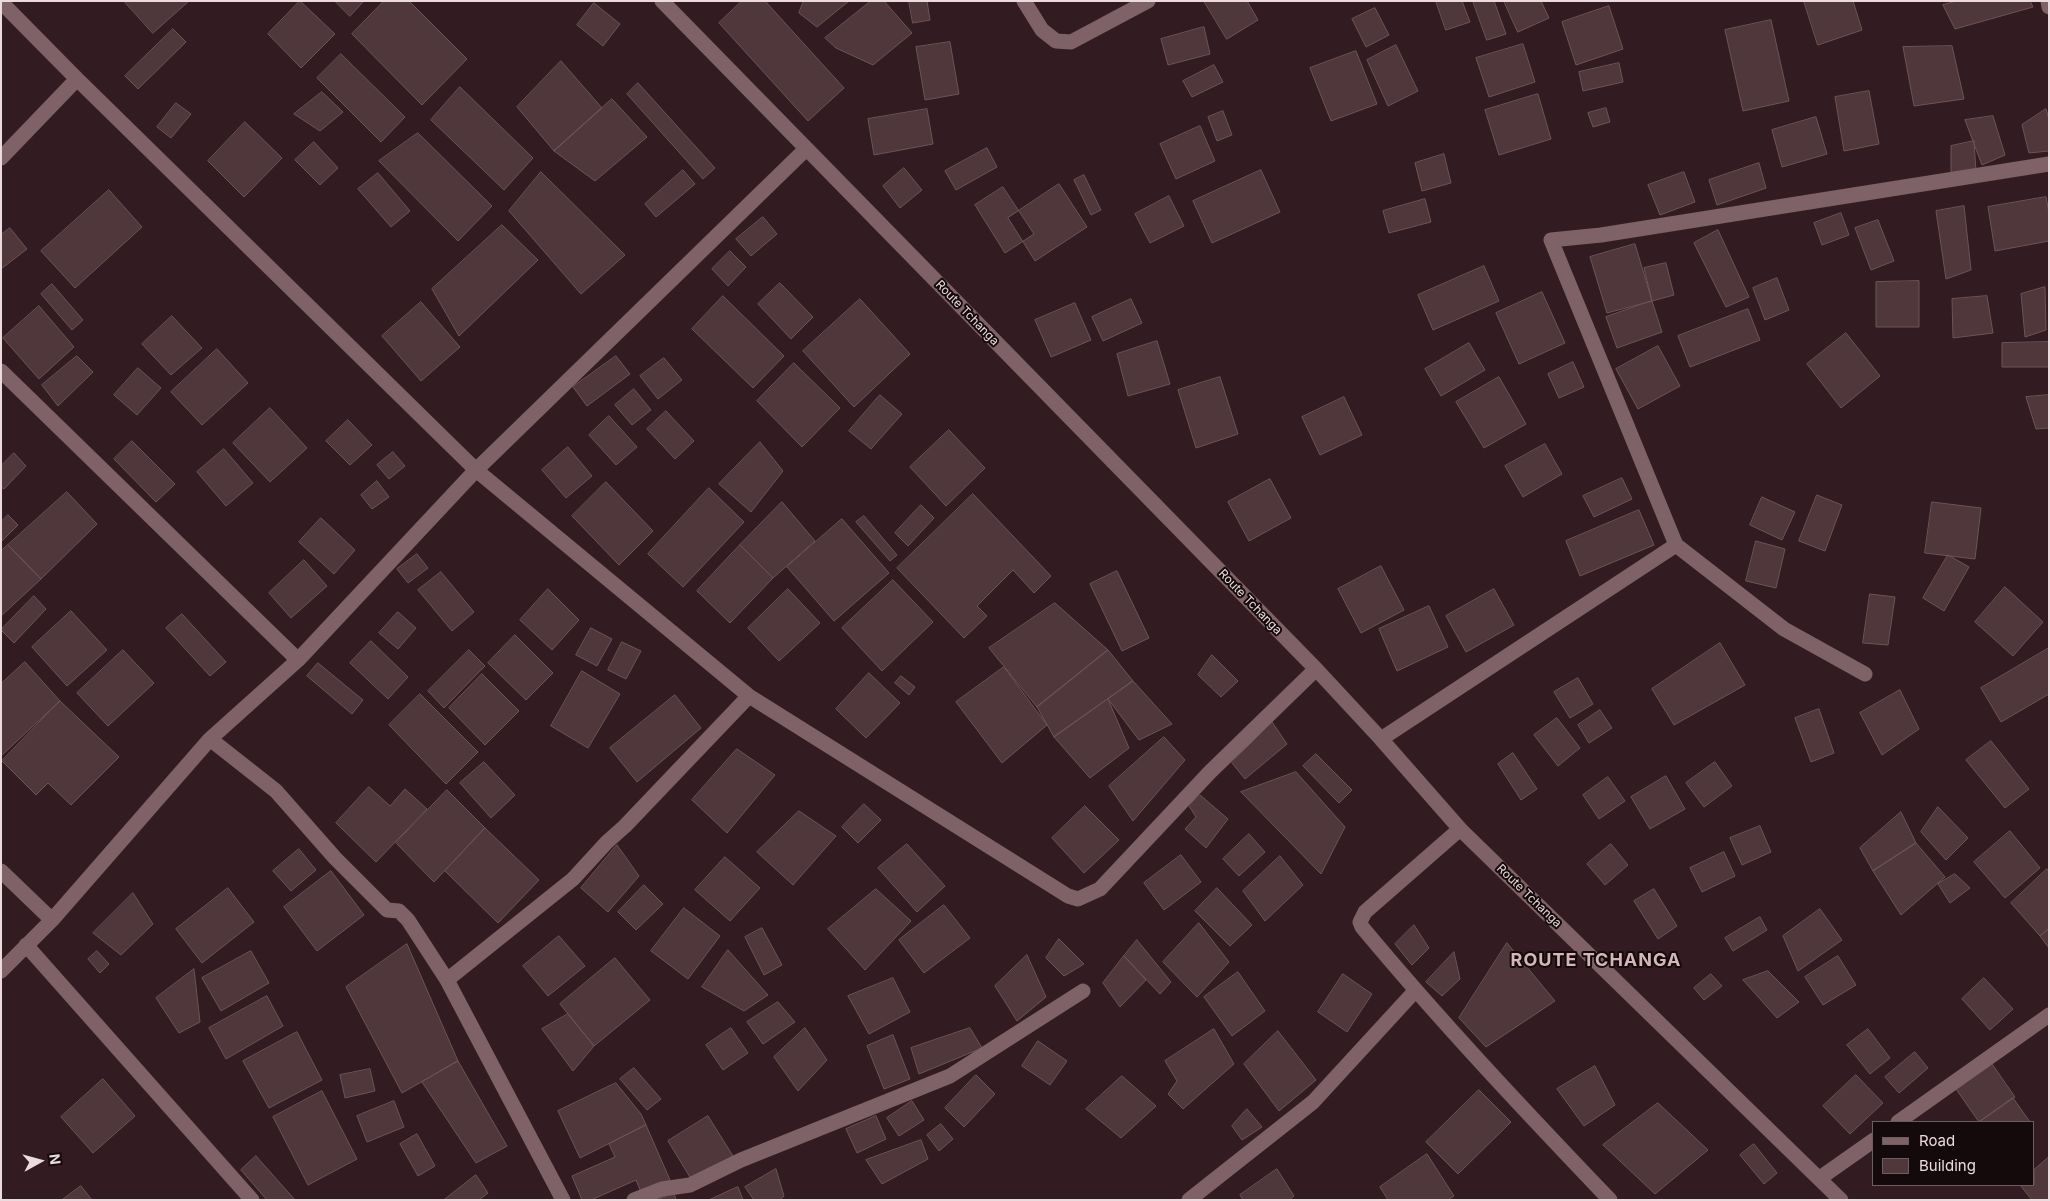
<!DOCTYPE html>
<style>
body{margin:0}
#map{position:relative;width:2050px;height:1201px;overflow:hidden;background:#331c21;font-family:Inter,sans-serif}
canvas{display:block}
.frame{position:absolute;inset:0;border:2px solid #ecdbde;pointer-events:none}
.legend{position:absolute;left:1872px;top:1121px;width:162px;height:65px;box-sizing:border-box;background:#140a0c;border:1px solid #6a5e60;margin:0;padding:6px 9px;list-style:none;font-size:15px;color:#ecdbde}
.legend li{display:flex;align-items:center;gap:10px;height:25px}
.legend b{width:25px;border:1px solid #6a5e60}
.north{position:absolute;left:15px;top:1136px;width:50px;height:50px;-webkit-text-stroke:4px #140a0c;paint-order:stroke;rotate:83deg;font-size:14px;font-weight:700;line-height:20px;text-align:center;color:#ecdbde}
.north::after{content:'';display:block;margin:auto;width:18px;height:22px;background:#ecdbde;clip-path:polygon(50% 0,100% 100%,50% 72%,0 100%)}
</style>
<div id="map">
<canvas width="2050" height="1201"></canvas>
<div class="frame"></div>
<ul class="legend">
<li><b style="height:6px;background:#7e6267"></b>Road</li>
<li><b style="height:14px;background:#50373c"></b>Building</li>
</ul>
<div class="north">N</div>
</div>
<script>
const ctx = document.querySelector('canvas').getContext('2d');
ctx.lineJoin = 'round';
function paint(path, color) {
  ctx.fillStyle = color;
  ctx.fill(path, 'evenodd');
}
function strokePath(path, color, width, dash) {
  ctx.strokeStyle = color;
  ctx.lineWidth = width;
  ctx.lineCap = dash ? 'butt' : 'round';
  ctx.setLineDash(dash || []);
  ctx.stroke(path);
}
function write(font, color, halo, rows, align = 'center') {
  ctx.font = font + ' Inter,sans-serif';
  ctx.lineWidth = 4;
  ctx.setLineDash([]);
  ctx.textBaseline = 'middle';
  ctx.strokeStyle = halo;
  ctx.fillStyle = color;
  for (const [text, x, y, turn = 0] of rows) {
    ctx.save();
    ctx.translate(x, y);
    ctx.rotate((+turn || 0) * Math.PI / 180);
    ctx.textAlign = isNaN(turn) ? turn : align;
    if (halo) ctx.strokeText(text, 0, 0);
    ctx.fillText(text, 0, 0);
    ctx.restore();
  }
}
const building = new Path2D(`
 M124,1H189L153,33Z
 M300,1L335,34L301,68L268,34Z
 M335,1H364L350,16Z
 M384,1H409L467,59L422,105L352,34Z
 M742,1H765L844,88L808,121L719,23Z
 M804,1H849L817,27L799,13Z
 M871,1H884L912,33L873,65L836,48L825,38Z
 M909,1H927L930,20L913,23Z
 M1204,1H1247L1258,20L1227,39Z
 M1436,1H1462L1470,22L1446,30Z
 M1473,1H1494L1506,34L1487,40Z
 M1504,1H1541L1549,18L1518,32Z
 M1804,1H1853L1862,30L1818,45Z
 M1957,1H2030L2033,7L1955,29L1943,5Z
 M594,3L620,24L603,46L577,25Z
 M1609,6L1623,49L1576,65L1562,22Z
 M1375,8L1389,35L1366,47L1352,19Z
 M1771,20L1789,101L1743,111L1725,30Z
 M1204,27L1210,54L1168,65L1161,39Z
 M173,29L186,42L138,89L125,76Z
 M950,42L959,94L925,100L916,47Z
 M1523,44L1535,82L1489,97L1476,58Z
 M1396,45L1418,91L1388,106L1367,60Z
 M1952,46L1964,99L1914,106L1903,47Z
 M1356,51L1377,104L1331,121L1310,68Z
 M341,54L405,117L381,142L317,78Z
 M561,61L602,108L554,151L517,107Z
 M1619,63L1623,82L1583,91L1579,72Z
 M1214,65L1223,82L1192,97L1183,81Z
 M638,83L715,168L703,179L627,94Z
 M460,87L533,158L504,190L431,120Z
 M1869,91L1879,144L1844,151L1835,97Z
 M322,92L343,112L320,131L294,114Z
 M1538,94L1551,139L1499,155L1485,110Z
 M612,99L647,137L595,181L554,151Z
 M176,103L191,114L171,138L157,127Z
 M1606,108L1610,122L1593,127L1588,113Z
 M927,109L933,144L874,155L868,119Z
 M2046,109L2049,119V151L2029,153L2022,125Z
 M1223,111L1232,135L1217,141L1208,117Z
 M1993,116L2005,155L1982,165L1965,120Z
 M1816,117L1827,154L1782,167L1772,130Z
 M245,122L282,158L244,197L208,161Z
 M1200,126L1215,161L1176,179L1160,144Z
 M418,133L492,206L458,241L379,161Z
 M1974,141L1976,172L1951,176V146Z
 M314,142L338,168L320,185L295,160Z
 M987,148L997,167L956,190L945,171Z
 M1444,154L1451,183L1422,191L1415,163Z
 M1759,163L1766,188L1717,205L1709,180Z
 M904,168L922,190L900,208L883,186Z
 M683,170L695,184L656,217L645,204Z
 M1261,170L1280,212L1212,243L1193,201Z
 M541,172L625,255L581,294L509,211Z
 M1684,172L1695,202L1660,215L1648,185Z
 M378,173L410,211L391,227L358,189Z
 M1084,175L1101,210L1091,215L1074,180Z
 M1059,184L1087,227L1035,261L1008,218Z
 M1003,187L1034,234L1005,253L975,205Z
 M109,190L142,227L75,288L41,251Z
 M1169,196L1184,226L1150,243L1135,214Z
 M2046,197L2049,213V241L1995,251L1988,207Z
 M1425,199L1431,222L1389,233L1383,211Z
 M1964,206L1971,270L1946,279L1936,211Z
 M1841,213L1849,235L1822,245L1814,223Z
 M763,217L777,234L751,256L736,239Z
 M1878,220L1894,261L1871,270L1855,228Z
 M502,225L538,260L459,336L432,289Z
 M10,228L27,249L1,269V235Z
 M1718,230L1749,297L1726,307L1694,243Z
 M1635,244L1652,301L1607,313L1590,257Z
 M730,251L746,267L728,286L712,269Z
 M1666,263L1674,295L1652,301L1644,268Z
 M1484,266L1499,301L1433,330L1418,295Z
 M1777,278L1789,310L1765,320L1753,288Z
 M1919,281V327H1876V282Z
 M780,283L813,317L791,339L758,304Z
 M52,284L83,320L72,330L41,294Z
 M2045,287L2046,330L2025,337L2021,294Z
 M1542,292L1565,343L1519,364L1496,313Z
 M723,296L784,356L753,388L692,329Z
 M1987,296L1993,333L1953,338L1952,299Z
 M860,299L910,354L854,407L803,351Z
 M1131,299L1142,323L1103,341L1092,317Z
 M1652,301L1662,332L1617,348L1606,317Z
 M421,302L460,347L421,381L382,336Z
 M1075,303L1091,340L1051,357L1035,320Z
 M39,306L74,347L39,379L3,338Z
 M1748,309L1760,340L1690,367L1678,336Z
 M172,316L202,348L171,375L142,344Z
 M1846,333L1880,376L1841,408L1807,364Z
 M1157,341L1170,384L1128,396L1117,354Z
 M2049,342V367H2002V343Z
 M1469,343L1485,370L1441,396L1425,369Z
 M1658,346L1680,386L1638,409L1616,369Z
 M217,349L248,383L202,425L171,392Z
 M77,356L93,372L58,406L42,385Z
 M616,356L630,374L587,406L573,387Z
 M664,358L682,380L658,399L640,376Z
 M1573,362L1584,387L1559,398L1548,374Z
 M794,363L840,408L802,447L757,401Z
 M138,368L161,388L137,415L114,395Z
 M1220,377L1238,434L1196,448L1178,390Z
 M1499,377L1526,424L1484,448L1456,402Z
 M634,389L651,410L632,425L615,405Z
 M880,395L902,414L871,449L849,431Z
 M2049,395V428L2036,429L2026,397Z
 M1344,397L1362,435L1320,455L1302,417Z
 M270,408L307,448L270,482L233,443Z
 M666,411L694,441L675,459L647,429Z
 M609,416L637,447L616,465L589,435Z
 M348,420L372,445L350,465L326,441Z
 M949,430L985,468L946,506L910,467Z
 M132,441L175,484L156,502L114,459Z
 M760,442L783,471L751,512L719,484Z
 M1545,444L1562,474L1523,497L1505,466Z
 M568,447L592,476L566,498L542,470Z
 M224,449L253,483L226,506L197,472Z
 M393,452L405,466L389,479L377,465Z
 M14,453L26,466L4,489L1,487V466Z
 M1622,478L1632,499L1594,517L1583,496Z
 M1270,479L1291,518L1249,541L1228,502Z
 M377,481L389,497L372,509L361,495Z
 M606,482L653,531L619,565L572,516Z
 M709,488L744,522L683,587L648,554Z
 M67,492L97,524L41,579L8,545Z
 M973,494L1051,576L1034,593L1013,570L977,606L987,616L964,638L897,568Z
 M1817,495L1842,505L1825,551L1799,541Z
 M1762,497L1795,512L1782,540L1750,525Z
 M782,502L815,541L773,578L740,545Z
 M1932,502L1981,508L1975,559L1925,553Z
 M921,505L934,518L908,546L895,533Z
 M1639,510L1654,545L1580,576L1566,541Z
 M8,515L18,525L2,541L1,522Z
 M864,516L897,555L890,561L856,522Z
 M321,518L355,550L334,574L299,542Z
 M842,519L889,573L834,621L787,567Z
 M1756,541L1785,549L1776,588L1746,581Z
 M8,545L41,579L1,616V551Z
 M740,545L773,578L730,623L697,591Z
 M417,554L428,568L408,583L397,569Z
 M1948,555L1969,567L1944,611L1923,598Z
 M304,560L327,586L291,618L269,593Z
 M1381,566L1404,610L1361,633L1338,589Z
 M1117,571L1149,638L1122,651L1090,584Z
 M441,572L474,612L452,631L418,590Z
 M893,580L933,622L882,671L842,628Z
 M2005,587L2043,622L2013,656L1975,622Z
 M548,589L579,620L552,650L520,620Z
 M788,589L820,623L779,661L748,628Z
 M1494,589L1514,625L1466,652L1446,616Z
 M1870,594L1895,597L1888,645L1863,643Z
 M34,596L46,609L14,643L1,630Z
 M1055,603L1108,650L1037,707L989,648Z
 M1429,606L1448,647L1397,671L1379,629Z
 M71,611L107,650L67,686L32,647Z
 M398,612L416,628L398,649L379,633Z
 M182,614L226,662L210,676L166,628Z
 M591,628L612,639L597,666L576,655Z
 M515,635L553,673L526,700L488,663Z
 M371,641L408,677L388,699L350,663Z
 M622,642L641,651L626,679L608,670Z
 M1720,643L1745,685L1674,725L1652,689Z
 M2049,648V694L2001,722L1981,688Z
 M123,650L154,683L108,726L77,693Z
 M469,650L485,666L444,708L428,691Z
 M1108,650L1133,681L1054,737L1037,707Z
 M1212,655L1238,681L1221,697L1198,675Z
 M25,662L60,701L1,756V684Z
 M318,663L363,700L352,714L307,676Z
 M1004,667L1047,725L1002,763L956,702Z
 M582,671L620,694L588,748L551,726Z
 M869,673L900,703L866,738L836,709Z
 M482,674L519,711L485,745L449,708Z
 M901,676L915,687L909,695L895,683Z
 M1578,678L1593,704L1570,718L1554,692Z
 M1133,681L1172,724L1139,740L1108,699Z
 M1900,690L1919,729L1882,755L1860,713Z
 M420,694L478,752L446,784L389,725Z
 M675,695L701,728L637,782L610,748Z
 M1108,699L1129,748L1090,778L1054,737Z
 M60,701L119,757L71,805L48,783L36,795L2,761Z
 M1819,709L1834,753L1811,762L1795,718Z
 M1600,710L1612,728L1589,743L1578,725Z
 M1557,718L1580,748L1558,766L1534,735Z
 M1272,722L1287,744L1245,779L1232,763Z
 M1164,737L1185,760L1133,821L1109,786Z
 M1991,741L2029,789L2005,808L1966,760Z
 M737,749L775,775L727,833L692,800Z
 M1513,753L1537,789L1521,800L1498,764Z
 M1316,754L1352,790L1339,803L1303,766Z
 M484,762L515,795L491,818L460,783Z
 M1715,762L1732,786L1704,807L1686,783Z
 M1296,772L1345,827L1321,874L1241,792Z
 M1666,776L1685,809L1650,829L1631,797Z
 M1608,777L1625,801L1599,819L1583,795Z
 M369,787L390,806L405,789L427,809L376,862L336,823Z
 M447,790L485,828L434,882L396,843Z
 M1200,795L1228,819L1206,848L1185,829L1196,817L1189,806Z
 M864,804L881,820L858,843L842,827Z
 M1085,806L1119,840L1084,873L1052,838Z
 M1938,807L1968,838L1946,860L1921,832Z
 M799,811L836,836L793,885L757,852Z
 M1901,812L1916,843L1873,871L1860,848Z
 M1760,826L1771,852L1742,865L1730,838Z
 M485,828L539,880L498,923L445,871Z
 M2010,831L2040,868L2005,898L1974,862Z
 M1249,834L1265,852L1239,876L1223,859Z
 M1916,843L1945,877L1901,915L1873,871Z
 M907,844L945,886L917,912L878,868Z
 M1611,844L1628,865L1605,885L1587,864Z
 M617,845L639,876L608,912L581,888Z
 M299,849L316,870L291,891L273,871Z
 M1724,852L1735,876L1702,892L1690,868Z
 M1181,855L1201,882L1164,910L1144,883Z
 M1280,856L1303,885L1265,921L1243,891Z
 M725,857L760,888L730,921L695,890Z
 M2047,869L2049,872V928L2040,936L2011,903Z
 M331,871L364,915L317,951L284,907Z
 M1955,874L1970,888L1950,903L1938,884Z
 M644,885L663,904L636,930L618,912Z
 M228,888L254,922L202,963L176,929Z
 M1217,888L1252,925L1230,946L1195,911Z
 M876,889L911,921L865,970L828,929Z
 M1654,889L1677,926L1658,939L1634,901Z
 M133,893L153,924L121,955L93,933Z
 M944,905L970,938L924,973L899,940Z
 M684,908L720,936L688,979L651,951Z
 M1820,909L1842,940L1798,971L1783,936Z
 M1760,917L1767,930L1733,951L1725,938Z
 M1199,923L1229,962L1197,997L1163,962Z
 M1414,925L1429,948L1412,965L1395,944Z
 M762,928L782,965L764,975L745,937Z
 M2049,930V948L2040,936Z
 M559,936L585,966L548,996L523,966Z
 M1059,939L1084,964L1064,976L1046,958Z
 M1137,940L1171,982L1160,994L1124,956Z
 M1507,943L1555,1001L1486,1047L1459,1018Z
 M407,944L458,1061L402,1093L346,987Z
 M728,950L768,995L744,1011L702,987Z
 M97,951L109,964L100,973L88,959Z
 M251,951L269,983L221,1011L202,978Z
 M1454,952L1460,979L1442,996L1426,982Z
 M1027,955L1046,997L1017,1021L995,986Z
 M1124,956L1146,980L1120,1007L1103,983Z
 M1838,956L1856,985L1823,1005L1805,977Z
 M615,958L650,1000L594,1046L560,1004Z
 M194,969L200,1022L179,1033L156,998Z
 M1768,971L1799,1002L1777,1018L1743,980Z
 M1238,972L1265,1011L1232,1036L1204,997Z
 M1343,974L1372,994L1347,1032L1318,1012Z
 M1711,974L1722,986L1704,1000L1694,988Z
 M893,978L910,1012L869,1034L848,996Z
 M1984,978L2013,1009L1990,1030L1962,999Z
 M267,996L283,1026L226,1059L209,1028Z
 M778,1002L795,1022L763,1044L747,1022Z
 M568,1014L594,1046L573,1071L542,1029Z
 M731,1028L748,1053L723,1070L706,1045Z
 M805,1028L827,1060L798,1091L774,1057Z
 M970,1028L982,1048L919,1074L911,1048Z
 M1214,1029L1234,1064L1183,1109L1168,1094L1177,1081L1165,1061Z
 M1868,1029L1890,1058L1870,1074L1847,1045Z
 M1278,1031L1316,1080L1279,1111L1244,1064Z
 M297,1032L322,1080L269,1108L243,1061Z
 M893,1035L910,1079L884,1089L867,1046Z
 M1038,1041L1067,1061L1050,1085L1022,1066Z
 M1915,1052L1928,1068L1899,1093L1885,1077Z
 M458,1061L507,1146L476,1163L422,1082Z
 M1992,1064L2015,1097L1979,1122L1956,1089Z
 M1595,1066L1615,1105L1584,1126L1557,1089Z
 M634,1068L661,1099L647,1110L620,1079Z
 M370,1069L375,1091L345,1098L340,1075Z
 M976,1075L995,1094L964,1127L945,1108Z
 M1856,1075L1883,1103L1850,1134L1823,1106Z
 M1122,1076L1156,1106L1121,1138L1086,1109Z
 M103,1079L135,1116L93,1153L61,1117Z
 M616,1083L641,1114L646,1125L580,1158L558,1111Z
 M1479,1090L1511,1122L1458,1174L1426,1142Z
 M322,1091L357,1159L308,1185L273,1117Z
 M2013,1098L2030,1122H1979Z
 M394,1101L404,1127L367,1142L357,1116Z
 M912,1101L924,1120L899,1136L887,1118Z
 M1658,1103L1708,1150L1655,1194L1603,1145Z
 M1247,1109L1262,1127L1242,1140L1232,1126Z
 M708,1116L733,1156L693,1182L668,1141Z
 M876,1116L886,1139L857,1153L846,1129Z
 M941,1124L953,1139L939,1151L927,1135Z
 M646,1125L670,1180L641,1192L636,1180L591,1200H582L572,1176L615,1157L609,1144Z
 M417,1134L435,1166L418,1176L400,1144Z
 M921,1140L928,1159L882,1184L866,1160Z
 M1754,1144L1777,1173L1764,1184L1740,1155Z
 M1427,1154L1454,1196L1448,1200H1388L1380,1187Z
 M256,1156L295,1200H267L241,1170Z
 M2049,1157V1200H2032L2020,1185H2034V1170Z
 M776,1169L784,1196L780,1200H754L745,1187Z
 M1277,1169L1294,1196L1289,1200H1243L1240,1195Z
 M476,1175L488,1193L479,1200H444Z
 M81,1186L92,1200H62Z
 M738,1187L743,1200H709Z
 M674,1193L676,1200H657Z`);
const street = new Path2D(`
 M662,1L1316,669L1381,739L1460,829L1841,1200
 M1024,1L1042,30L1056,41L1071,42L1148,1
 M2048,1L2049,7
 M1,2L77,79L476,470L749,696L1068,896L1078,899L1100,889L1210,772L1316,669
 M1,158L77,79
 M1,371L298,660
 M1865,674L1784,629L1676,545L1551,240L1601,235L2049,164
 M210,739L276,791L335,858L387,910L399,911L408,920L447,980L563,1200
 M1381,739L1676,545
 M1460,829L1365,912L1360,922L1362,927C1441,1022 1525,1111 1610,1200
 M1,871L52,920
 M26,945L252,1200
 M1,971L52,920L210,739L298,660L476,470L806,149
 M447,980L573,879L607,842L625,826L749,696
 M1898,1122L2049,1015
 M1820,1178L1874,1140
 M634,1200L662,1189L690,1185L741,1160L950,1076L1083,991
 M1189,1200L1313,1102L1415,991`);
const streetNames = [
 ["Route Tchanga",967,313,46],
 ["Route Tchanga",1250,602,46],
 ["Route Tchanga",1529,896,44]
];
const districtNames = [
 ["ROUTE TCHANGA",1596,961]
];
paint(building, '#50373c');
strokePath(building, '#6e5359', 1);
strokePath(street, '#7e6267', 15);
write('12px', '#ecdbde', '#140a0c', streetNames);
ctx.letterSpacing = '1px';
write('bold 18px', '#d4b5bb', '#140a0c', districtNames);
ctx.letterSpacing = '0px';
</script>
